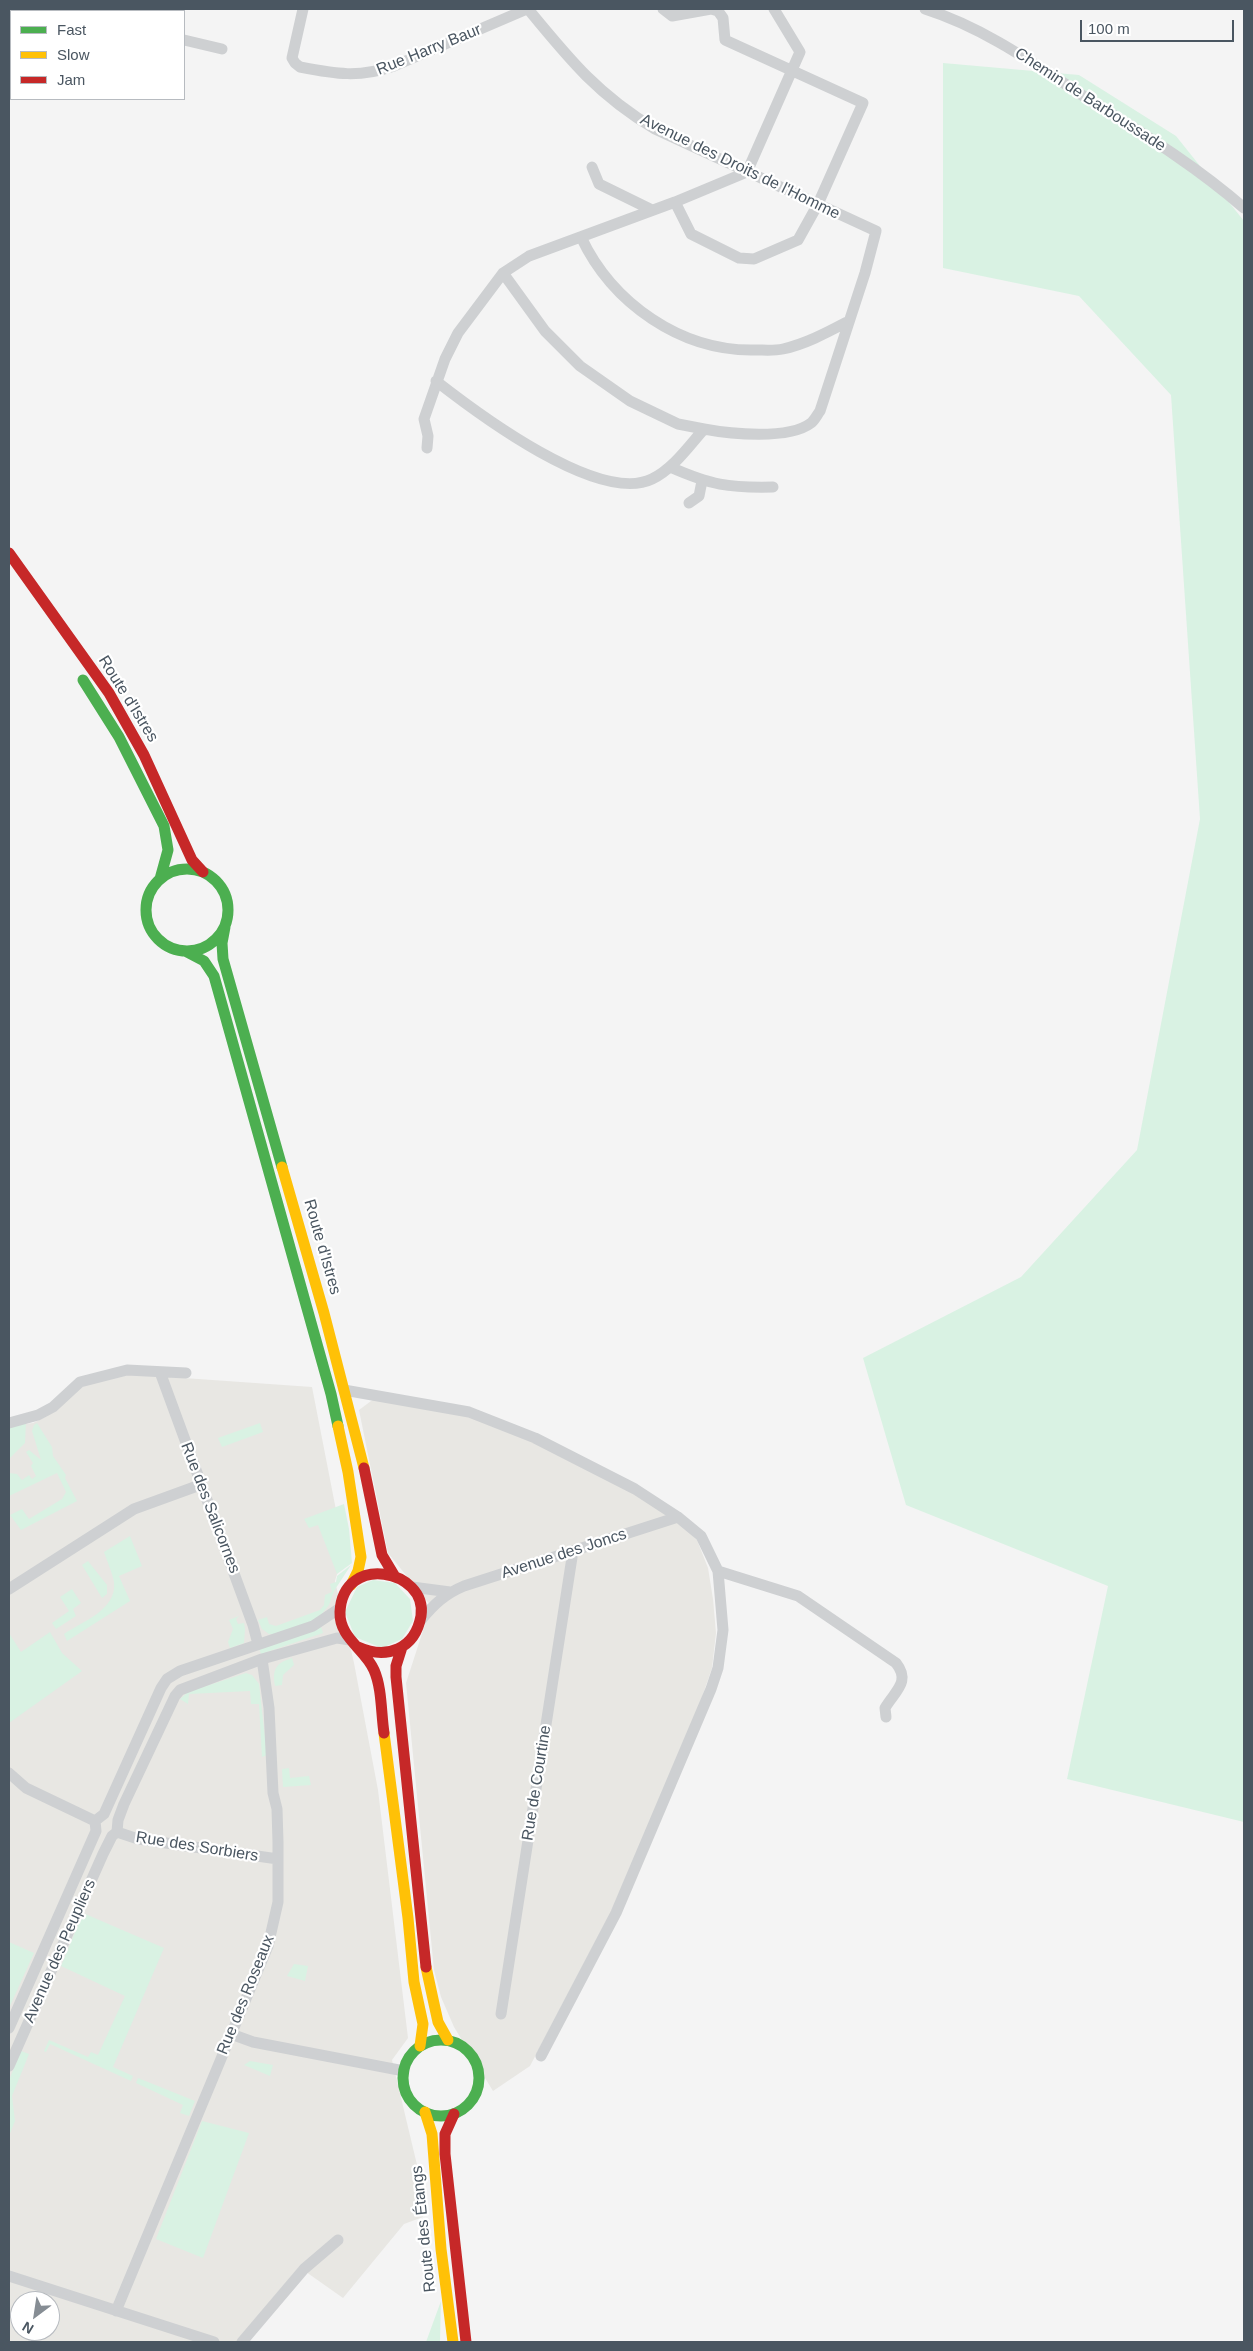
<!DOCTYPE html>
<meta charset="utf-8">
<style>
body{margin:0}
#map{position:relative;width:1253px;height:2351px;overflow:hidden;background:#f4f4f4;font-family:Helvetica,sans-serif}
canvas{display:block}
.frame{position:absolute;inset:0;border:10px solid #4a5661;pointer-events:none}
.legend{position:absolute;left:10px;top:10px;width:175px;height:90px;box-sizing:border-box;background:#fff;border:1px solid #b7bbc0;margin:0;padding:6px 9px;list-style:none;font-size:15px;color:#4a5661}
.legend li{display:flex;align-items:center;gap:10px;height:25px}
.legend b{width:25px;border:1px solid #b7bbc0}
.north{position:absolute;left:10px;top:2291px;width:50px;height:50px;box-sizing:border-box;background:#fff;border:1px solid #b7bbc0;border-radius:50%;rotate:211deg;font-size:14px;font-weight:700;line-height:20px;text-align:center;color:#4a5661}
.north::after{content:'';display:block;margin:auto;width:18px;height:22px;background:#868d94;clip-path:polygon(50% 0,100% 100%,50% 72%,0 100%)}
.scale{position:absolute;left:1080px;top:20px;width:154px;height:22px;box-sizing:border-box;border:2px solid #4a5661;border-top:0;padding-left:6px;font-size:15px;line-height:18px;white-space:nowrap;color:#4a5661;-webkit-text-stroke:4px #fff;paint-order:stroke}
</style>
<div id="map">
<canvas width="1253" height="2351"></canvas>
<div class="frame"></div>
<ul class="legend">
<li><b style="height:6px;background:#4caf50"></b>Fast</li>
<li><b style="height:6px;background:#ffc107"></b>Slow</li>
<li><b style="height:6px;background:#c62828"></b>Jam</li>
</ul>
<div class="north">N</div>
<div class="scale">100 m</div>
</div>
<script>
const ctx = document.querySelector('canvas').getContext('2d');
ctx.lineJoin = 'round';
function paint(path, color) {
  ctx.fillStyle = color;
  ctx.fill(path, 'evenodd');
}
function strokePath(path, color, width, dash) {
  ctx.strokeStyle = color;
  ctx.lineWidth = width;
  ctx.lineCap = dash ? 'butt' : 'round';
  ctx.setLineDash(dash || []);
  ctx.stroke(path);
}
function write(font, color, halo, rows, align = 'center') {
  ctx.font = font + ' Helvetica,sans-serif';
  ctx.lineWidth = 4.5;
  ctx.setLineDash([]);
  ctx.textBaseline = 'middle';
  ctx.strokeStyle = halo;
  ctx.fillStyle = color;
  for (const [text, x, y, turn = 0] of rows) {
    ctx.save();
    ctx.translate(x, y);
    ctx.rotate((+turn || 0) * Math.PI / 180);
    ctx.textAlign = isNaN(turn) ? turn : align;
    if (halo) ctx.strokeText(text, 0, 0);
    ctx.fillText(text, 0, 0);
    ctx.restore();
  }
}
const commercial = new Path2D(`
 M127,1374L312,1387L344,1551L335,1581L354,1663L378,1790L408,2038L392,2060L418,2169L423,2217L404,2224L343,2298L299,2267L236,2342H9V1426L33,1423L47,1416L80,1387ZM20,2301H50V2331H20Z
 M375,1398L468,1414L535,1439L613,1480L675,1518L697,1540L708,1568L713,1599L716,1633L712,1668L700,1703L611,1912L530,2066L493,2091L454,2027L441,1997L434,1970L406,1683L431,1606L388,1553L359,1410Z`);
const green = new Path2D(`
 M943,63L1079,75L1176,136L1244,221V1822L1067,1779L1108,1586L906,1505L863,1358L1021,1277L1137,1150L1200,819L1171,395L1079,296L943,268Z
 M26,1422L25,1443L9,1459V1427Z
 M37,1423L52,1447L53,1456L66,1475L65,1478L77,1501L21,1530L10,1515L22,1509L29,1519L62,1499L66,1492L57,1473L9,1496V1473L17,1474L22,1480L29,1475L32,1479L36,1476L31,1466L33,1463L26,1452L29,1450L41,1460L32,1431L34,1425Z
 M260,1423L263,1432L222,1447L218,1438Z
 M344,1504L349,1529L352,1563L337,1574L318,1525L309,1528L304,1519Z
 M130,1536L142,1566L119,1576L130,1601L67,1641L64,1634C83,1621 117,1610 114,1582C112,1572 107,1561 104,1552Z
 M88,1561L107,1585V1594L102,1598L82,1565Z
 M351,1565L334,1591L329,1605L317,1620L277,1634H269L262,1629L258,1620L267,1617L269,1624L276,1626L320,1610L324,1605L325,1595L332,1592L330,1584L336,1582L337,1576Z
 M373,1580L395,1583L410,1599L413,1621L402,1639L382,1648L355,1637L345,1612L357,1587Z
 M72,1589L81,1603L73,1609L76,1616L56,1629L52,1623L69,1611L60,1597Z
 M239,1616L236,1619L238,1624L244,1623L245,1629L244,1643L230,1648L228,1642L233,1629L229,1620Z
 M321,1627L323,1633L261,1654L259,1648Z
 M50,1632L62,1653L82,1671L9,1723V1633L21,1652Z
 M292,1658L294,1665L283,1675L282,1685L275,1686C272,1669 276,1663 292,1658Z
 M246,1673L252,1675L259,1684L267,1755L262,1757L259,1704H251L250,1691L189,1694L188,1704L180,1699L188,1692Z
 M289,1768L290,1778L309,1776L311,1785L283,1787L282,1769Z
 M83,1913L164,1948L113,2067L133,2076L131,2081L50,2044L46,2052L44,2051L49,2040L88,2057L91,2052L98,2055L125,1996L61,1966Z
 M9,1942L34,1953L9,2008Z
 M294,1964L308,1966L305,1981L287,1976Z
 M21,2051L29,2054L12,2096L15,2121L9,2136V2080Z
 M250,2061L273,2065L270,2076L244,2065Z
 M138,2078L195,2101L189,2116L180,2113L183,2105L136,2083Z
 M202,2121L249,2133L203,2258L156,2239Z
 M441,2301L440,2342H426Z`);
const street = new Path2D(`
 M303,9L292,58L295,63L300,67C336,74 359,78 394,66L527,9
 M663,9L672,16L711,9L718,11L723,18L725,40L863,103L818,204L798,240L754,259L739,258L691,234L675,202
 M925,9C985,28 1036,65 1088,99C1142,133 1196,166 1244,208
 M138,11L139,9
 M184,40L222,49
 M592,167L599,184L652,210
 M747,172L800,52L774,9
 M581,237C612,303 681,352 756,350C764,350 774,351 783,349C806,344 828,332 849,321
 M503,273L545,331L580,366L630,401L678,424L704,429
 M436,381C477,413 599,505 652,479C673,469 689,446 704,429C730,434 789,440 811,423C814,421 817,415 820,411L865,273L876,231L655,129C598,95 569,59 528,9
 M427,448L428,436L424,419L445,359L458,333L503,273L529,256L675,202L747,172
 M670,467C711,485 728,488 773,487
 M689,503L699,496L702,481
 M160,1372L253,1625L258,1644
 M344,1390L469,1412L535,1438L635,1489L678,1517L701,1536L718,1571L723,1630L718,1668L711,1689L616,1913L541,2056
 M9,1423L38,1415L53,1407L80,1382L127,1370L186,1373
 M718,1571L798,1596L896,1663C911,1682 895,1691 885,1708L886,1717
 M412,1587L450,1592
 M9,1589L134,1509L200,1485
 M421,1620C434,1604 445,1594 464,1586L678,1517
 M9,1773L26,1788L95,1821
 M117,1832L138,1839L278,1859
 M501,2014L573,1551
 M9,2028L96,1831L95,1821L104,1814L161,1688L167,1679L180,1671L313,1626L340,1608
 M231,2034L253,2042L404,2071
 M9,2066L103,1854L112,1836L117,1832L118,1820L124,1804L175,1696L180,1690L262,1659L337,1638L350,1640
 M9,2276L214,2342
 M116,2311L268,1946L278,1902V1842L277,1809L273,1793L269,1708L262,1659
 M242,2342L304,2269L338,2240`);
const fast = new Path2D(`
 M83,680L119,737L164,826L168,850L160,879
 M146 910a41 41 0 1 1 82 0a41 41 0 1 1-82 0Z
 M225,927L222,943L223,959L282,1167
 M185,951L204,961L214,976L331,1394L338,1426
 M403 2078a38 38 0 1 1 76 0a38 38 0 1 1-76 0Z`);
const slow = new Path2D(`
 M282,1167L324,1313L364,1468
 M338,1426L348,1472L361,1557L358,1571L351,1585
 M384,1733L408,1918L414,1982L423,2024L420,2046
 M426,1967L438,2022L448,2040
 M425,2112L432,2134L441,2249L453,2342`);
const jam = new Path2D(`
 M9,553L109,693L144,755L192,860L203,872
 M364,1468L382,1555L394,1575
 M358,1647C387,1660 415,1649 421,1616C428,1570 343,1552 340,1612C339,1638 365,1649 374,1670C382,1688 381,1713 384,1733
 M402,1647L396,1666V1677L426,1967
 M454,2114L445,2134V2154L466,2342`);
const streetNames = [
 ["Rue Harry Baur",429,50,-22],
 ["Chemin de Barboussade",1090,100,33],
 ["Avenue des Droits de l'Homme",740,167,26],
 ["Route d'Istres",128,699,58],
 ["Route d'Istres",322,1247,74],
 ["Rue des Salicornes",210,1508,69],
 ["Avenue des Joncs",564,1554,-18],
 ["Rue de Courtine",537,1783,-81],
 ["Rue des Sorbiers",197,1847,9],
 ["Avenue des Peupliers",60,1951,-66],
 ["Rue des Roseaux",246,1995,-68],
 ["Route des Étangs",424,2229,-96]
];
paint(commercial, '#e8e7e3');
paint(green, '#d9f2e3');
strokePath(street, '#ced0d2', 11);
strokePath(fast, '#4caf50', 11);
strokePath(slow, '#ffc107', 11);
strokePath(jam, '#c62828', 11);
write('16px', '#4a5661', '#fff', streetNames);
</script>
